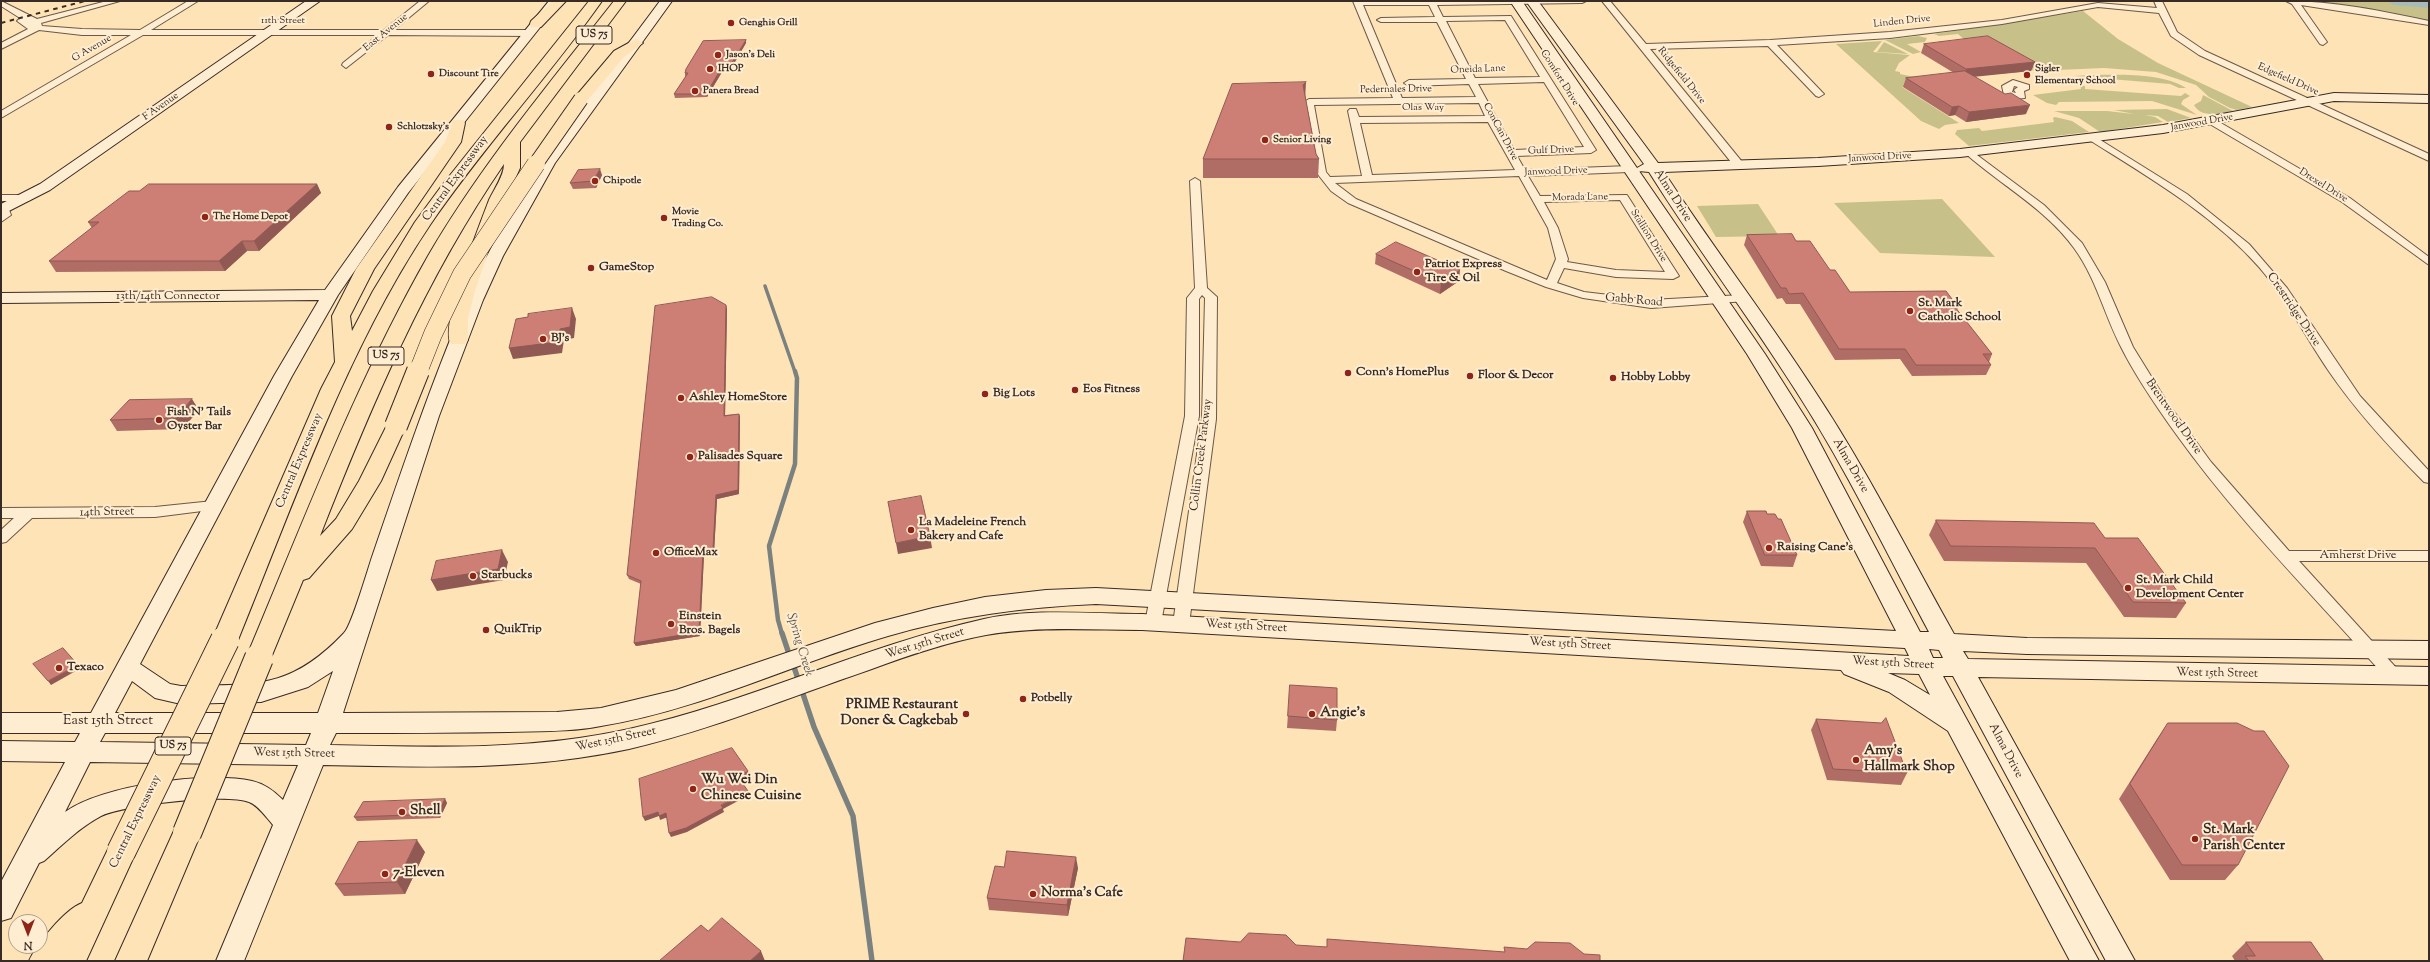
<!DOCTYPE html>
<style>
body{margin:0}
#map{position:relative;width:2430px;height:962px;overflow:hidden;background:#fee3b7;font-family:"Sorts Mill Goudy",serif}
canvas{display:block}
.frame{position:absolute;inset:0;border:2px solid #382b26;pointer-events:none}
.north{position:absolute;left:8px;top:914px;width:40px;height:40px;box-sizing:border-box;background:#feedd0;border:1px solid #af9f8c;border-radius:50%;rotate:180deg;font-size:11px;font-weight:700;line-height:16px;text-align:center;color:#382b26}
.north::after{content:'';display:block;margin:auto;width:14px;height:18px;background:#8f2418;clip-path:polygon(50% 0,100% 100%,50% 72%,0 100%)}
</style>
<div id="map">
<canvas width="2430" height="962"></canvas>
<div class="frame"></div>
<div class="north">N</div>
</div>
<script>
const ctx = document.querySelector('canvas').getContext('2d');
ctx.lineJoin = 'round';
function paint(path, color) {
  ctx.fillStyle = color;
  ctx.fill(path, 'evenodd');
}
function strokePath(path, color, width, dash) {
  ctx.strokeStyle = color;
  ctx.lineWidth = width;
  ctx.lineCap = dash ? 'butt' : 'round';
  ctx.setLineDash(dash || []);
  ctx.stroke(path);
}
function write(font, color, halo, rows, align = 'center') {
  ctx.font = font + ' "Sorts Mill Goudy",serif';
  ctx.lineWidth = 4;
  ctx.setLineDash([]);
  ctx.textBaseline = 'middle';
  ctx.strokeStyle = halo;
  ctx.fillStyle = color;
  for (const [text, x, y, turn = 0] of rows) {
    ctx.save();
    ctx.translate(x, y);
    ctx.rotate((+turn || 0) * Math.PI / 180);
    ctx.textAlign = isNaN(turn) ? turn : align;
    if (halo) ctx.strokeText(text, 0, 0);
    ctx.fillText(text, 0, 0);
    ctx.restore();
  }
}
const green = new Path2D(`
 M2304,1L2429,2V21L2384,12Z
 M2083,11L2118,39L2158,63L2252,107L2237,110L2230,108L2209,97L2196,85L2156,72L2104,68L2034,71L1987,45H1934L1940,41H1966L1958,34L1939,36L1934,34Z
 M1918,36L1927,38L1925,42L1907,44L1921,52L1913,54L1885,40Z
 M1882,41L1873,52L1910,55L1899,63L1895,71L1900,72V74L1920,78L1917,85L1902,87L1959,123L1945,125L1939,129L1921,121L1836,44Z
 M1884,42L1908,54L1877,52Z
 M2074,76C2104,75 2160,71 2186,88H2179L2170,84Z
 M2080,86H2085V89L2181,96L2185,93L2190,96L2183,100L2181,104L2197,115L2152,101L2059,102L2056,105L2047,103L2033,95L2081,89Z
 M2203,95L2233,111C2220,113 2202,119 2194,105L2201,101Z
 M2167,109L2191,118L2168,122L2158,116L2145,115L2155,117L2163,122L2100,132L2079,118L2054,111H2107L2134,114L2114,110Z
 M2055,117L2072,121L2089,132L1969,146L1955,134L1957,130L1979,128L1982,131L2054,122L2053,118Z
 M1942,199L1995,257L1880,253L1834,203Z
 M1758,204L1779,236L1716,237L1697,206Z`);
const streamFar2 = new Path2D(`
 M765,286L795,372`);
const streamFar1 = new Path2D(`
 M782,634L778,620L769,546L795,464L797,378L795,371`);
const stream = new Path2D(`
 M782,633L790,657
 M793,664L814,727L853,816L872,961`);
const river = new Path2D(`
 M2387,1H2429V8L2394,5Z`);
const street = new Path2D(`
 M1,1L37,19L107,1H120L41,23L42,26L82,29L140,30L188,1H198L151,30H384L420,1H429L394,30H529L533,33L529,36L388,35L346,68L342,65L343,63L378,35H143L1,118V111L131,35H82L39,30L1,49V43L28,29L17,21L20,18L1,6Z
 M1353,1H1586L1582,3L1437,5L1443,17L1511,16L1596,150L1591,153L1517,156L1525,170L1629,166L1634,169L1629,172L1528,176L1540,196L1627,195L1679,276L1673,279L1616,277L1564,268L1557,283L1584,292L1651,300L1742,295L1748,299L1746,301L1651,308L1583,298L1546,287L1506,271L1348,203L1331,191L1316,172L1304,102L1309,99L1393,98ZM1363,5H1429L1435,17L1381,18L1377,20L1381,22H1437L1466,79L1409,80L1404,83L1409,86L1469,84L1476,97L1402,98ZM1505,20L1540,77L1475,78L1446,21ZM1544,82L1584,147L1514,150L1478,84ZM1479,103L1485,116L1359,117L1356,109H1350L1348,111L1362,176L1330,177L1326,172L1314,105ZM1488,122L1515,170L1372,175L1360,123ZM1519,176L1548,228L1556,259L1547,280L1356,199L1335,183ZM1620,200L1665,272L1616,270L1567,262L1568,259L1558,228L1544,202Z
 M1602,1H1610L1646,44L1770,40L1890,32L2002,20L2098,3L2157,8L2154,1H2162L2177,32L2205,51L2429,154V161L2199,55L2171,36L2159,13L2098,7L2002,24L1890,38L1777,45L1822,92L1824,94L1819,97L1816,96L1768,46L1650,49L1743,163L1744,165L1739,168L1735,167Z
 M2286,1C2334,1 2382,11 2429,21V25L2301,5L2327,42L2323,45L2320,44L2292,4Z
 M2013,80L2029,85V89L2024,91L2025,98L2013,99L2004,95L2002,86ZM2014,86L2018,87L2014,90L2016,93L2012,92Z
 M2208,119H2214L2350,198L2429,257V265L2342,202L2208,123Z
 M2094,136L2187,194L2249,244L2287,288L2360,396L2429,471V483L2424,482C2389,447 2356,411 2328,370C2305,336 2286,298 2259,267C2212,214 2150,178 2091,141L2089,139Z
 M1969,149L2044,205L2082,243L2105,282L2133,347L2167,402L2211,462L2289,551H2429V561H2299L2400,672L2402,676L2400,680L2394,682L2388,680C2317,599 2239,522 2176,434C2156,406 2136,377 2121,347C2104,314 2096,278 2074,248C2046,209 2001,185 1966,154V150Z
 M1195,178L1200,181L1207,288L1217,297L1216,419L1189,624L1187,628H1175L1173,624L1202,419L1205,298L1202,295L1199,299V416L1161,623L1159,627H1147L1145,623L1185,416L1187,298L1195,288L1190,181Z
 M1,195H28L33,198L28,201H1Z
 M4,206L8,207L11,215L1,222V207Z
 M213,501L220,506L218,509L155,517L32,518L6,542L1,543V530L14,518H1V508L155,507Z`);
const secondary = new Path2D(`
 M306,1H320L50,190L1,215V204L40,184Z
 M549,1H561L408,193L338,295L292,376L140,664L170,684L181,686C254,684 289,691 344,633C352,625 368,568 373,554C402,469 431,384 466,301C513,190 589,97 660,1H672L555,163L503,256L483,300L439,416L343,713L557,712L601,708L676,690L875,623L933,608L985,597L1046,590L1096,588L1896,631L1792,428L1747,354L1510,1H1522L1765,354L1812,428L1920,632H1929C1886,552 1846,468 1796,391C1749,317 1696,247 1649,172L1639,171L1637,168L1644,164L1526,1H1538L1658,163L1818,158L1960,149L2163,125L2334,93L2429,95V103L2334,101L2163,133L1960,157L1818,166L1664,172C1712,246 1766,316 1814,390C1866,468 1908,552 1954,634L2027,638L2429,641V659L2027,654L1963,651L1968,659L2429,667V685L1978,677L2135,961H2106L1953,676H1943L2099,961H2070L1948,731L1889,692L1844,674L1841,670L1142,630C1091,630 1037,626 986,635C947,642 907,656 869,670C790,697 711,730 629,749C528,771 425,767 323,765L244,961H216L273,825C266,817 258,805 249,802C225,793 124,805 101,816C80,827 62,845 44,861L39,863L11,918L1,921V882L65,762L1,761V741L75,742L80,733H1V713H91L274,376L319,300L1,303V293L325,290L398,187ZM1096,604L1905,648L1909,656L1142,614C1091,614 1034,608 984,619C863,646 750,702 629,729C531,751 430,747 330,745L336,733C393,733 450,733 508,732C539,731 571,732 601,726C700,710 792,664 888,636C956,616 1025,607 1096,604ZM1929,649L1939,650L1943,658H1933ZM333,671L318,713H115L132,681L155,698L181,704L261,702L308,687ZM1888,673L1919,674L1930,695L1905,680ZM105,733H311L306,745L100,742ZM90,762L298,765L283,800C274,791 265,784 252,781C207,771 102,785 65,812Z`);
const highway = new Path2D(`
 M553,1H566L541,27H531L530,24L531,21Z
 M589,1H602C548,78 483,147 430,225C347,348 294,503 238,640L234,647L225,649L216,647L212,640L321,389L335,362L332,316L356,269L445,142L453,120H463L465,123L461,142L374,269L350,316L352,331L373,291L415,222L443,184Z
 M614,1H626L520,142V168L506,199L475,291L468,318V340L465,344H451C439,326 480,224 489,200C494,189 504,176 504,164C425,279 371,406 320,536L336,519L359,481L389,421L396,420L403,421L406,426L381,481L352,529L309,578L303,580L268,665L259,667L250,665L246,658C303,523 355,384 428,256C481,165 549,84 614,1Z
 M636,39L643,43L624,57L586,102H576L574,99L576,96L614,51Z
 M187,821L197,824L201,833L147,961H115L177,824Z
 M121,839L131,843L136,852L86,961H29C36,945 64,910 82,903L111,843Z`);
const rail = new Path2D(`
 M1,23L85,1`);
const highwayBridgeFar3 = new Path2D(`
 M535,165L581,99`);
const highwayBridgeFar2 = new Path2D(`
 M418,372L433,334L462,274L536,164`);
const highwayBridgeFar1 = new Path2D(`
 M396,426L418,371`);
const highwayBridge = new Path2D(`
 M187,833L259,658
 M121,852L225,640`);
const wall = new Path2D(`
 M746,40V43L729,72H722L707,97L675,98L674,94L686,76H685V73Z
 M1924,44L2035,62L2031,71L1974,76L2026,114L1966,122L1955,115L1949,116L1903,87L1906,78L1954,73L1921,53Z
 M1305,95L1316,154L1319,159L1318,178H1203V159Z
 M602,175L596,188L573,189L570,183Z
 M317,184L321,193L259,251H247L225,271L56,272L49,261L92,228L88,222L139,191Z
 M1747,235L1796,241L1830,270L1850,292L1958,307L1957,310L1992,354L1989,362L1991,365L1986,375L1912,376L1900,359L1835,360L1800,304H1786L1782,298L1777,299L1744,245Z
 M1376,254L1459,281L1440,294L1375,264Z
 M726,305L727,309L725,415L739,414L740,417L739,494L717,499L714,553L704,555L700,636L636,646L634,643L641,584L629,579L627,575Z
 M199,410L182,429L117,431L110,420Z
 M1747,511L1767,514L1778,519L1797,555L1793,567L1761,566L1743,522Z
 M1936,520L2105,538L2186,603L2176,618L2124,617L2086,563L1944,561L1929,535Z
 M1290,685L1337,720L1336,731L1287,728Z
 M1816,719L1907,773L1901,785L1827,780L1811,730Z
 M2168,723L2238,865L2225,880H2170L2119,799L2157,739Z
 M445,799L447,803L440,818L357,821L354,817Z
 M425,852L405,894L344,896L335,884Z
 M1078,868L1068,916L989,910L987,898Z
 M2246,942L2324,961H2235L2232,956Z`);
const shadedWall = new Path2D(`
 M746,40V43L729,72L728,69Z
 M2035,62L2031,71L1963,78L1966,69Z
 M721,69L722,72L707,97L706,94Z
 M1306,82L1305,100L1303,85Z
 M2030,105L2026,114L1966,122L1969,112Z
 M1959,106L1955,115L1949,116L1952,107Z
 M600,169L602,175L596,188L593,181Z
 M317,184L321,193L259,251L254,241Z
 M242,241L247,251L225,271L219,261Z
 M1460,270L1459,281L1440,294L1441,283Z
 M726,305L727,309L725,419L724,416Z
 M572,308L576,319L574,338L564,340L562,353L513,359L509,348L560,329Z
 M192,399L199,410L182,429L175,418Z
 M739,414L740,417L739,494L717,499L714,553L704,555L700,636L636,646L634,643L703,551L716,495Z
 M930,536L932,548L898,554L896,543Z
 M502,550L508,562L504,580L437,591L431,580Z
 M78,665L81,668L51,685L48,681Z
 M748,771L749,775L740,781L738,777Z
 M748,791L749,795L723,809L724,812L687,832L671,837L669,833Z
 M445,799L447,803L440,818L437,814Z
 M658,812L666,813L668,817L660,820L659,816L645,821L643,817Z
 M417,840L425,852L405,894L397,882Z
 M1076,857L1078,868L1068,916L1067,905Z
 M761,951L765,961H750Z`);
const building = new Path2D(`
 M1988,36L2035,62L1966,69L1924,44Z
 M746,40L728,69H721L706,94H674L688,73H685L686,69L703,41Z
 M1965,71L2005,94L2011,93L2030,105L1969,112L1959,106L1952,107L1906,78Z
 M1306,82L1303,85L1316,154L1319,159H1203L1232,84Z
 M600,169L593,181L570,183L578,170Z
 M149,184H317L254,241H242L219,261H49L99,222H88L129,191H139Z
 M1792,234L1796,241H1810L1830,270H1835L1850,292L1946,291L1958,307H1955L1992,354H1983L1991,365H1916L1905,349H1839L1803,293L1789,294L1786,288H1781L1747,235Z
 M1396,242L1460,270L1441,283L1376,254Z
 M712,297L726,305L724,416L739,414L738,490L716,495L713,549L703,551L699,632L634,643L641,581L627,575L655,306Z
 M572,308L570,327L560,329L558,342L509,348L516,319L528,317V314Z
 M192,399L175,418L110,420L129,400Z
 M921,496L930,536L896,543L888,502Z
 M1747,511H1766L1767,514H1775L1778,519H1781L1797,555H1765Z
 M1936,520L2094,523L2105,538H2138L2186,603L2133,602L2095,548L1951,546Z
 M502,550L498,569L431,580L436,561Z
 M63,648L78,665L48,681L33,664Z
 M1290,685L1337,688V720L1288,716Z
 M1886,718L1907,773L1833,769L1816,719L1881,723Z
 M2168,723H2237L2254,731H2264L2289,766L2238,865H2182L2130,784Z
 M732,748L748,771L738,777L748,791L721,805L723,808L686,828L669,833L666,813L659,816L658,812L643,817L639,779Z
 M445,799L437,814L354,817L363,802Z
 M417,840L397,882L335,884L358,842Z
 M1007,851L1076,857L1067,905L987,898L995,866L1004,867Z
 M722,918L761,951L750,961H659L701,925L708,931Z
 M1249,933L1286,935L1296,945L1327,947V939L1505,952L1504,947L1527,949L1535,942L1570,943L1584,954L1600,955V961H1183L1186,938L1240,942Z
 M2246,942H2311L2324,961H2249L2245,956H2255Z`);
const markers = [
 [731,23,4,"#8f2418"],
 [718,55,4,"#8f2418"],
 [710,69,4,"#8f2418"],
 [431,74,4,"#8f2418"],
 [2027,75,4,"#8f2418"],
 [695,91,4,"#8f2418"],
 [389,127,4,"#8f2418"],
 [1265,140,4,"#8f2418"],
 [595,181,4,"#8f2418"],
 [205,217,4,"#8f2418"],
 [664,218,4,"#8f2418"],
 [591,268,4,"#8f2418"],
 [1417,272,4,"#8f2418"],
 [1910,311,4,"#8f2418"],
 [543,339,4,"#8f2418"],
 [1348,373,4,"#8f2418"],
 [1470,376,4,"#8f2418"],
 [1613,378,4,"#8f2418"],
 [1075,390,4,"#8f2418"],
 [985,394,4,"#8f2418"],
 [681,398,4,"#8f2418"],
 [159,420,4,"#8f2418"],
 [690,457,4,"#8f2418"],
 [911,530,4,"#8f2418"],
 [1769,548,4,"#8f2418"],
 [656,553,4,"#8f2418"],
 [473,576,4,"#8f2418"],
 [2128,588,4,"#8f2418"],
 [671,624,4,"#8f2418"],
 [486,630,4,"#8f2418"],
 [59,668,4,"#8f2418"],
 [1023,699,4,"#8f2418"],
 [966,714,4,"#8f2418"],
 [1312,714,4,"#8f2418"],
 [1856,760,4,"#8f2418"],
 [693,789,4,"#8f2418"],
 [402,812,4,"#8f2418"],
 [2195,839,4,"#8f2418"],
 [385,874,4,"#8f2418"],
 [1033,894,4,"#8f2418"]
];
const farStreetnames = [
 ["11th Street",283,21],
 ["Linden Drive",1902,22,-6],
 ["East Avenue",386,33,-39],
 ["G Avenue",92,49,-30],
 ["Oneida Lane",1478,70,-2],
 ["Ridgefield Drive",1681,76,51],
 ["Comfort Drive",1559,78,58],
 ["Edgefield Drive",2288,80,24],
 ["Pedernales Drive",1396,90,-1],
 ["F Avenue",161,107,-35],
 ["Olas Way",1423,108],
 ["Janwood Drive",2202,123,-10],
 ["ConCan Drive",1500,132,62],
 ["Gulf Drive",1551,151,-2],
 ["Janwood Drive",1880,158,-3],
 ["Janwood Drive",1556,172,-2],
 ["Drexel Drive",2323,186,32],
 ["Morada Lane",1580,198,-1],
 ["Stallion Drive",1648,236,58]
];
const farPoinames = [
 ["Genghis Grill",739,23],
 ["Jason's Deli",726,55],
 ["IHOP",718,69],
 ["Sigler",2035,69],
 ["Elementary School",2035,81],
 ["Discount Tire",439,74],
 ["Panera Bread",703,91],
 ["Schlotzsky's",397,127],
 ["Senior Living",1273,140],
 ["Chipotle",603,181],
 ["Movie",672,212],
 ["Trading Co.",672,224],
 ["The Home Depot",213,217]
];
const shields = [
 [594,35,36],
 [386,356,36],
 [173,746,36]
];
const shieldNames = [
 ["US 75",594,35],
 ["US 75",386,356],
 ["US 75",173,746]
];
const streetNames = [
 ["Central Expressway",456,179,-54],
 ["Alma Drive",1672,196,57],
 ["13th/14th Connector",168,297],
 ["Gabb Road",1634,301,5],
 ["Crestridge Drive",2293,310,56],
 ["Brentwood Drive",2173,417,55],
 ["Collin Creek Parkway",1202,455,-83],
 ["Central Expressway",300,461,-67],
 ["Alma Drive",1850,466,60],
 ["14th Street",107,513,-1],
 ["Amherst Drive",2358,556],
 ["West 15th Street",1246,627,3],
 ["West 15th Street",925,644,-17],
 ["West 15th Street",1570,645,3],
 ["West 15th Street",1893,664,3],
 ["West 15th Street",2217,674,1],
 ["West 15th Street",616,740,-12],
 ["Alma Drive",2005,751,62],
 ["West 15th Street",294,754,1],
 ["Central Expressway",136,822,-64]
];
const poiNames = [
 ["Patriot Express",1425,265],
 ["Tire & Oil",1425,279],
 ["GameStop",599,268],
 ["St. Mark",1918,304],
 ["Catholic School",1918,318],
 ["BJ's",551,339],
 ["Conn's HomePlus",1356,373],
 ["Floor & Decor",1478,376],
 ["Hobby Lobby",1621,378],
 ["Eos Fitness",1083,390],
 ["Big Lots",993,394],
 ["Ashley HomeStore",689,398],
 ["Fish N' Tails",167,413],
 ["Oyster Bar",167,427],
 ["Palisades Square",698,457],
 ["La Madeleine French",919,523],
 ["Bakery and Cafe",919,537],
 ["Raising Cane's",1777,548],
 ["OfficeMax",664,553],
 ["Starbucks",481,576],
 ["St. Mark Child",2136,581],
 ["Development Center",2136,595],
 ["Einstein",679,617],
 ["Bros. Bagels",679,631],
 ["QuikTrip",494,630],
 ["Texaco",67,668],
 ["Potbelly",1031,699]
];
const waterNames = [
 ["Spring Creek",799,645,73]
];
const nearPoinames = [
 ["PRIME Restaurant",958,706,"right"],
 ["Doner & Cagkebab",958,722,"right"],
 ["Angie's",1320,714],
 ["Amy's",1864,752],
 ["Hallmark Shop",1864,768],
 ["Wu Wei Din",701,781],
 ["Chinese Cuisine",701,797],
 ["Shell",410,812],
 ["St. Mark",2203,831],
 ["Parish Center",2203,847],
 ["7-Eleven",393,874],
 ["Norma's Cafe",1041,894]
];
const nearStreetnames = [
 ["East 15th Street",108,722]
];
paint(green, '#c7c189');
strokePath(streamFar2, '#7a817f', 3.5);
strokePath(streamFar1, '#7a817f', 4.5);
strokePath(stream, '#7a817f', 5.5);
paint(river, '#a6bbba');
strokePath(street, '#6a594a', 2);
strokePath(secondary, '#382b26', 2);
strokePath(highway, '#382b26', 2);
paint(street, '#feedd0');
paint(secondary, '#feedd0');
paint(highway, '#fee3b7');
strokePath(rail, '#382b26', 2, [4.5, 4.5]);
strokePath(highwayBridgeFar3, '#382b26', 16, []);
strokePath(highwayBridgeFar2, '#382b26', 19, []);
strokePath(highwayBridgeFar1, '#382b26', 24, []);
strokePath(highwayBridge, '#382b26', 30, []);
strokePath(highwayBridgeFar3, '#fee3b7', 14);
strokePath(highwayBridgeFar2, '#fee3b7', 18);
strokePath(highwayBridgeFar1, '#fee3b7', 22);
strokePath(highwayBridge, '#fee3b7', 28);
paint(wall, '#b06d65');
paint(shadedWall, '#905953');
paint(building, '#cd7f76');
strokePath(building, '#905953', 1);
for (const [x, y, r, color] of markers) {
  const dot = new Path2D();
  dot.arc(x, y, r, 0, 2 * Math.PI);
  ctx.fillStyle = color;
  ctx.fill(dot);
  strokePath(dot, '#feedd0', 1.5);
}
write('10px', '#382b26', '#feedd0', farStreetnames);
write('bold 10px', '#382b26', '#feedd0', farPoinames, 'left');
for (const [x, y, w] of shields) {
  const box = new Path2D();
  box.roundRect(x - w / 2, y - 9, w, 18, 3);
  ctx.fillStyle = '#feedd0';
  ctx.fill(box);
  strokePath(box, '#382b26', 1);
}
write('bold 11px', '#382b26', null, shieldNames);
write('12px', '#382b26', '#feedd0', streetNames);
write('bold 12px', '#382b26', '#feedd0', poiNames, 'left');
write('italic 13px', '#544f4b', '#feedd0', waterNames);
write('bold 14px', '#382b26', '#feedd0', nearPoinames, 'left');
write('14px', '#382b26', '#feedd0', nearStreetnames);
</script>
